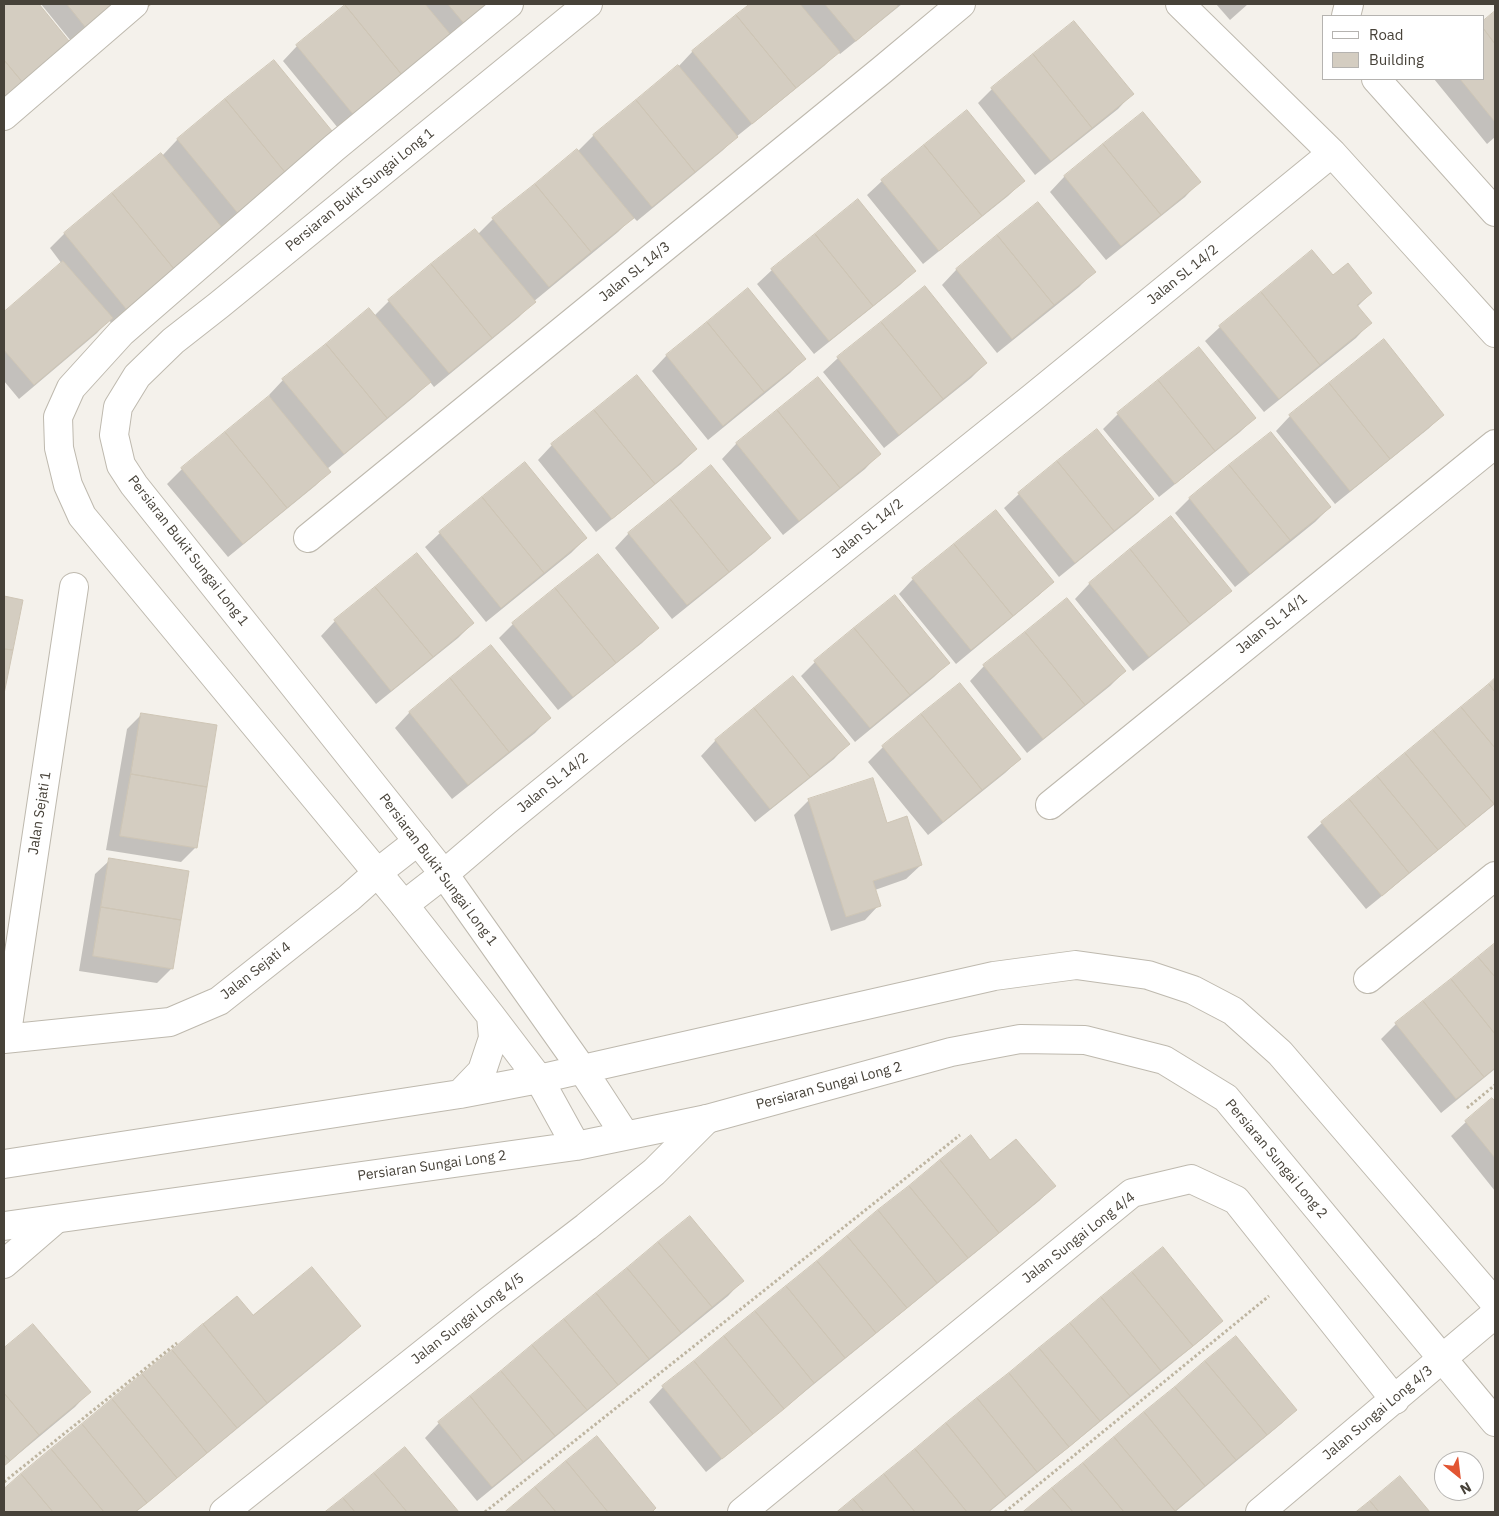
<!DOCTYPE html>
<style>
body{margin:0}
#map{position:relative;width:1499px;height:1516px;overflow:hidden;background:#f4f1eb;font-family:"IBM Plex Sans",sans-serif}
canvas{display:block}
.frame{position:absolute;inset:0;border:5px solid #474239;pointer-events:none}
.legend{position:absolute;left:1322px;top:15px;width:162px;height:65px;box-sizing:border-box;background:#fff;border:1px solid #b5b3b0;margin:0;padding:6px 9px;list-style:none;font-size:15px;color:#474239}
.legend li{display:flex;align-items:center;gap:10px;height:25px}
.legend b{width:25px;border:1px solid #b5b3b0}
.north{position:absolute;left:1434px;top:1451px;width:50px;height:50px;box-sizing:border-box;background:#fff;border:1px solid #b5b3b0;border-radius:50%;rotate:151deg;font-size:14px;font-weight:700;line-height:20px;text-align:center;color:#474239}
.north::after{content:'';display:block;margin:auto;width:18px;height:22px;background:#e25533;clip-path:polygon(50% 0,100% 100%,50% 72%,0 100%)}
</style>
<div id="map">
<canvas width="1499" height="1516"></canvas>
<div class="frame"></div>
<ul class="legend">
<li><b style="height:6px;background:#fff"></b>Road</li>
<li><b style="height:14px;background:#d4cdc1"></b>Building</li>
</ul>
<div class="north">N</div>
</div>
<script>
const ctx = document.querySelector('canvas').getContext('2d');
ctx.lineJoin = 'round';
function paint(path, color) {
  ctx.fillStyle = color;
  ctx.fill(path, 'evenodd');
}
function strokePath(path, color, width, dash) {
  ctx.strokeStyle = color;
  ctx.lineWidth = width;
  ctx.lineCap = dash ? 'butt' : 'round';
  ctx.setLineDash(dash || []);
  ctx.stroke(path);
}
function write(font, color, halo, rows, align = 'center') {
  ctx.font = font + ' "IBM Plex Sans",sans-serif';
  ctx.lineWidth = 4;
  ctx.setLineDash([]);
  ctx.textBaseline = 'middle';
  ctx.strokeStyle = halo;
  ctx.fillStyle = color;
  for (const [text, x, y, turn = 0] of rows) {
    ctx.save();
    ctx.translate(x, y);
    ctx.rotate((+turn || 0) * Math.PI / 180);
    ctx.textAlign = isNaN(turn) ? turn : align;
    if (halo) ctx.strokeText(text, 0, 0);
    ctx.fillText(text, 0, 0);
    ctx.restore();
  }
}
const shadow = new Path2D(`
 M4,4H37L69,42L71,41L41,4H152L83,60L70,76L4,131Z
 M349,4H513L347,139L283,61L297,46Z
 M751,4H902L840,54L838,52L824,66L736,137L722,151L637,221L633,217L618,232L533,302L519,317L434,387L430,382L414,397L327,469L329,472L315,486L228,557L167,484L182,469L270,397L269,395L283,380L374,316L389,301L478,234L493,219L577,150L578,151L593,136L678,67L692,52Z
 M1216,4H1248L1230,20Z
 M1495,13V137L1487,144L1434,79H1483V23Z
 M274,62L340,142L116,329L109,320L97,333L19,399L4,381V314L62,264L50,248L64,234L161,155L162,156L177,140Z
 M992,89L1132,94L1118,109L1035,175L978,103Z
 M966,112L1023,181L1008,196L923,264L867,195L882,181Z
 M1143,113L1199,182L1185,197L1106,260L1050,192L1064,177Z
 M1038,204L1094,272L1079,287L997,353L942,285L956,270Z
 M772,270L914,271L900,285L814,354L757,284Z
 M1333,277L1371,293L1357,307L1370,323L1356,338L1264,412L1205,341L1220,327Z
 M748,290L804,359L790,373L708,440L652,371L666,356Z
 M1199,349L1254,418L1240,432L1159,497L1103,429L1118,414Z
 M838,358L986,363L971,378L884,448L823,372Z
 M818,379L879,454L865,469L783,535L722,459L736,444Z
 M1443,415L1428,429L1335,504L1276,431L1290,416Z
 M1270,434L1330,507L1315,522L1235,587L1175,513L1189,499Z
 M552,445L696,449L681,464L596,532L538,460Z
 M525,464L586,538L571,553L486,622L425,547L440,533Z
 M1019,494L1152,499L1138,513L1059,577L1004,508Z
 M1171,518L1230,590L1215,605L1133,671L1075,599L1089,584Z
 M629,533L769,538L755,552L672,619L615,548Z
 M913,579L1053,582L1038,596L956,664L899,594Z
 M4,597L21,601L4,688Z
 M335,621L473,623L458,638L376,704L321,636Z
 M513,624L657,628L642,643L558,710L499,638Z
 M491,647L549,718L535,733L452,799L395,728L409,713Z
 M815,662L948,663L934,677L855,742L801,676Z
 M984,666L1125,671L1110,686L1027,753L970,681Z
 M793,678L848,744L834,759L755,822L701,756L715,741Z
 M1495,680V804L1366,909L1307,837L1322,823Z
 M960,685L1020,759L1005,773L928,835L868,762L883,747Z
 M141,715L196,847L181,862L106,850L127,729Z
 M809,800L886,824L921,865L906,879L875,890L879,905L865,920L831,931L794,815Z
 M110,860L172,968L157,983L79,971L95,874Z
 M1495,945V1069L1441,1113L1381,1039L1396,1024Z
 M1495,1098V1191L1451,1136L1466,1122Z
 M1054,1186L1039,1201L706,1472L649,1402L663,1387Z
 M1163,1249L1222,1321L1207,1335L989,1512H839Z
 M742,1281L728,1296L477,1501L425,1438L439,1423Z
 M237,1298L253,1317L359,1326L345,1340L136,1512H4V1490Z
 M33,1325L89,1392L75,1407L4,1466V1350Z
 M1236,1338L1296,1410L1281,1424L1175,1512H1025Z
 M597,1438L654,1508L651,1512H506Z
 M405,1449L457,1512H327Z
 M1400,1477L1429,1512H1357Z`);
const building = new Path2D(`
 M4,4H39L86,62L38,101L4,60Z
 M67,4H149L150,5L100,45Z
 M347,4H425L460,46L411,86L345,5Z
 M448,4H512L474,35Z
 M750,4H800L840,52L796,88L736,15Z
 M825,4H896L898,6L856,41Z
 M345,5L411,86L362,125L296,45Z
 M1495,11V44L1483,28V21Z
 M736,15L796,88L752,124L692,51Z
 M1074,21L1134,94L1092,128L1033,54Z
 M1483,28L1495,44V122L1460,79H1483Z
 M1033,54L1092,128L1051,161L991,88Z
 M4,60L38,101L4,129Z
 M274,60L341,142L293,182L225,99Z
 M678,65L738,137L695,172L636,100Z
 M225,99L293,182L245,222L177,139Z
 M636,100L695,172L652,207L593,135Z
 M967,110L1025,181L982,216L924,145Z
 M1143,112L1201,182L1161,215L1103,144Z
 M1103,144L1161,215L1121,246L1064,176Z
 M924,145L982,216L939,251L881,180Z
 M577,149L634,218L591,252L535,184Z
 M161,153L228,235L179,275L112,193Z
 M535,184L591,252L549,287L492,218Z
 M112,193L179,275L131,315L64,233Z
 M858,199L916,271L873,306L815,234Z
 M1038,202L1096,272L1054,305L997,235Z
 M475,229L536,302L492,338L431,264Z
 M815,234L873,306L829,341L771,269Z
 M997,235L1054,305L1012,339L956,269Z
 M1312,250L1333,275L1348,263L1372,293L1357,305L1372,323L1320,365L1261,292Z
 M63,261L113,318L34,385L4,350V312Z
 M431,264L492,338L449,373L388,300Z
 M925,286L987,363L943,399L881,322Z
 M748,288L806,359L764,392L707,322Z
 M1261,292L1320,365L1279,399L1219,326Z
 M369,308L431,382L387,418L326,344Z
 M707,322L764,392L723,426L666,355Z
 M881,322L943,399L899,435L837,357Z
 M1384,339L1444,415L1390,459L1329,383Z
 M326,344L387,418L344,454L282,379Z
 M1199,347L1256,418L1215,451L1158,380Z
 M637,375L697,449L655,484L594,410Z
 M818,377L881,454L840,488L777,410Z
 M1158,380L1215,451L1175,484L1117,413Z
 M1329,383L1390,459L1350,491L1289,415Z
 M269,396L331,472L287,508L225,432Z
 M594,410L655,484L612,519L551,444Z
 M777,410L840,488L799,521L736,443Z
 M1097,429L1154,499L1114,531L1057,461Z
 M225,432L287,508L243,544L181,468Z
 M1271,432L1331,507L1290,540L1229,465Z
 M1057,461L1114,531L1075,563L1018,493Z
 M525,462L587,538L544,573L482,497Z
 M711,465L771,538L729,572L670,499Z
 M1229,465L1290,540L1250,574L1189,498Z
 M482,497L544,573L501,608L439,532Z
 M670,499L729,572L687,605L628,533Z
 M996,510L1054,582L1013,616L954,544Z
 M1171,516L1232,591L1190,624L1130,549Z
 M954,544L1013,616L971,650L912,578Z
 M1130,549L1190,624L1149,657L1089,583Z
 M417,553L474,623L433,657L375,587Z
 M598,554L659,628L616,663L555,588Z
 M375,587L433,657L391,691L334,620Z
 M555,588L616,663L573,697L512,623Z
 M895,595L950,663L910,695L854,628Z
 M4,596L23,600L13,650L4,649Z
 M1067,598L1126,671L1085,705L1025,632Z
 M854,628L910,695L870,728L814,661Z
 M1025,632L1085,705L1043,739L983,665Z
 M491,645L551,718L509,752L450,678Z
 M4,649L13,650L4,694Z
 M793,676L850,744L810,777L754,708Z
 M450,678L509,752L468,785L409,712Z
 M1495,678V692L1489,684Z
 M960,683L1021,759L982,790L921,714Z
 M1489,684L1495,692V748L1461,707Z
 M1461,707L1495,748V802L1494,804L1433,730Z
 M754,708L810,777L770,809L715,740Z
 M141,713L217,725L207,787L131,774Z
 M921,714L982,790L943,822L882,746Z
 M1433,730L1494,804L1466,827L1405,753Z
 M1405,753L1466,827L1438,850L1377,776Z
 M131,774L207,787L197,848L120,836Z
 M1377,776L1438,850L1409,873L1349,799Z
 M873,778L887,823L907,816L922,865L873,881L881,906L846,917L808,799Z
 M1349,799L1409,873L1382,896L1321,822Z
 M109,858L189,871L181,920L101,907Z
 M101,907L181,920L173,969L93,956Z
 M1495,943V977L1478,957Z
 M1478,957L1495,977V1034L1451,979Z
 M1451,979L1495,1034V1068L1484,1077L1423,1001Z
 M1423,1001L1484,1077L1456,1099L1395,1023Z
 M1492,1098L1495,1101V1158L1465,1121Z
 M971,1135L990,1160L1016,1139L1056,1186L999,1233L940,1160Z
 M940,1160L999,1233L968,1258L909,1186Z
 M909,1186L968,1258L937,1283L878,1210Z
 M878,1210L937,1283L907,1308L847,1236Z
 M690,1216L744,1281L712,1307L658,1242Z
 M847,1236L907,1308L876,1333L817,1261Z
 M658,1242L712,1307L681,1333L627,1268Z
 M1163,1247L1223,1321L1193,1346L1132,1272Z
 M817,1261L876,1333L845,1358L786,1286Z
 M312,1267L361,1326L267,1403L203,1324L237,1296L253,1315Z
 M627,1268L681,1333L649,1359L596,1293Z
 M1132,1272L1193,1346L1161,1371L1101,1297Z
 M786,1286L845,1358L814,1383L755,1311Z
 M596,1293L649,1359L618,1385L564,1319Z
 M1101,1297L1161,1371L1130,1396L1070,1323Z
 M755,1311L814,1383L784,1409L724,1336Z
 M564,1319L618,1385L587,1410L532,1345Z
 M1070,1323L1130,1396L1100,1421L1039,1348Z
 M33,1324L91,1392L39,1435L4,1393V1348Z
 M203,1324L267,1403L237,1428L172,1350Z
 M724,1336L784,1409L753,1434L694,1361Z
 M1236,1336L1297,1410L1267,1435L1205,1361Z
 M532,1345L587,1410L555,1436L501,1371Z
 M1039,1348L1100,1421L1069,1447L1009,1373Z
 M172,1350L237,1428L207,1453L142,1374Z
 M694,1361L753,1434L722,1459L662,1386Z
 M1205,1361L1267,1435L1236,1460L1175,1387Z
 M501,1371L555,1436L523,1462L470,1396Z
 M1009,1373L1069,1447L1037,1472L977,1398Z
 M142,1374L207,1453L177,1478L112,1399Z
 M1175,1387L1236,1460L1205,1486L1144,1412Z
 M4,1393L39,1435L10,1461L4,1454Z
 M470,1396L523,1462L492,1487L438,1422Z
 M977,1398L1037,1472L1006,1497L946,1423Z
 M112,1399L177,1478L147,1503L82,1424Z
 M1144,1412L1205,1486L1175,1511L1114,1437Z
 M946,1423L1006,1497L988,1512H967L915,1449Z
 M82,1424L147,1503L135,1512H104L51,1449Z
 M597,1436L656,1508L652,1512H608L566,1461Z
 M1114,1437L1175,1511L1173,1512H1124L1083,1463Z
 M405,1447L459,1512H407L374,1473Z
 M51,1449L104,1512H53L21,1474Z
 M915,1449L967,1512H915L884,1474Z
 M4,1454L10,1461L4,1466Z
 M566,1461L608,1512H556L535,1487Z
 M1083,1463L1124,1512H1073L1052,1488Z
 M374,1473L407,1512H355L343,1498Z
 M21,1474L53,1512H4V1489Z
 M884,1474L915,1512H864L853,1499Z
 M1400,1476L1430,1512H1379L1370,1501Z
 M535,1487L556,1512H505Z
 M1052,1488L1073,1512H1023Z
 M343,1498L355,1512H325Z
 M853,1499L864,1512H837Z
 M1370,1501L1379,1512H1356Z`);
const path = new Path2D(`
 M1467,1108L1495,1085
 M4,1482L177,1343
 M485,1512L960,1135
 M1005,1512L1269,1296`);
const minor = new Path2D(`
 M1180,4L1332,153L1495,333
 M1346,16L1349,4
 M1376,79L1495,212
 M4,116L134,4
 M308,538L882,70L961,4
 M1050,805L1495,444
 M404,905L444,874L505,822L614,733L1032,398L1332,153
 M1368,979L1495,876
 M4,1039L170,1022L219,1001L286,948L349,898L377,873L418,841
 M6,1039L74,587
 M4,1264L55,1220
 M224,1512L488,1302L586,1227L654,1172L707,1119
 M742,1512L1132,1193L1191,1179L1236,1200L1395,1400
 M1260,1512L1495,1314`);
const tertiary = new Path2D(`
 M509,4L334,148L121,333L71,388L58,417L59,448L68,485L82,516L404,905L491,1016L539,1079L576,1146
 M588,4L219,305L173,341L137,376L118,407L114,435L121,465L134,485L444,874L582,1069L625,1135
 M460,1094L482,1071L493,1038L491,1016
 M4,1164L460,1094L539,1079L994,976L1076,965L1148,975L1193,990L1233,1011L1280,1053L1495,1303
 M4,1226L576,1146L707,1119L951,1052L1020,1039L1085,1040L1164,1060L1226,1098L1495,1422`);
const streetNames = [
 ["Persiaran Bukit Sungai Long 1",360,190,-39],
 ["Jalan SL 14/3",635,272,-39],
 ["Jalan SL 14/2",1183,275,-39],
 ["Jalan SL 14/2",868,529,-39],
 ["Persiaran Bukit Sungai Long 1",188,551,52],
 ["Jalan SL 14/1",1272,624,-39],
 ["Jalan SL 14/2",553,783,-39],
 ["Jalan Sejati 1",40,813,-81],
 ["Persiaran Bukit Sungai Long 1",438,870,53],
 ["Jalan Sejati 4",256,971,-38],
 ["Persiaran Sungai Long 2",829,1086,-15],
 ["Persiaran Sungai Long 2",1276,1159,50],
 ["Persiaran Sungai Long 2",432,1166,-8],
 ["Jalan Sungai Long 4/4",1079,1238,-38],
 ["Jalan Sungai Long 4/5",468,1319,-38],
 ["Jalan Sungai Long 4/3",1378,1413,-40]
];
paint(shadow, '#0003');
paint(building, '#d4cdc1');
strokePath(building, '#cec5b5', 1);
strokePath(minor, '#beb9ae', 30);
strokePath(tertiary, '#beb9ae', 30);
strokePath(path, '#beb5a1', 3, [2.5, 2.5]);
strokePath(minor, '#fff', 28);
strokePath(tertiary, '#fff', 28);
write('14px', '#474239', '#fff', streetNames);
</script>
